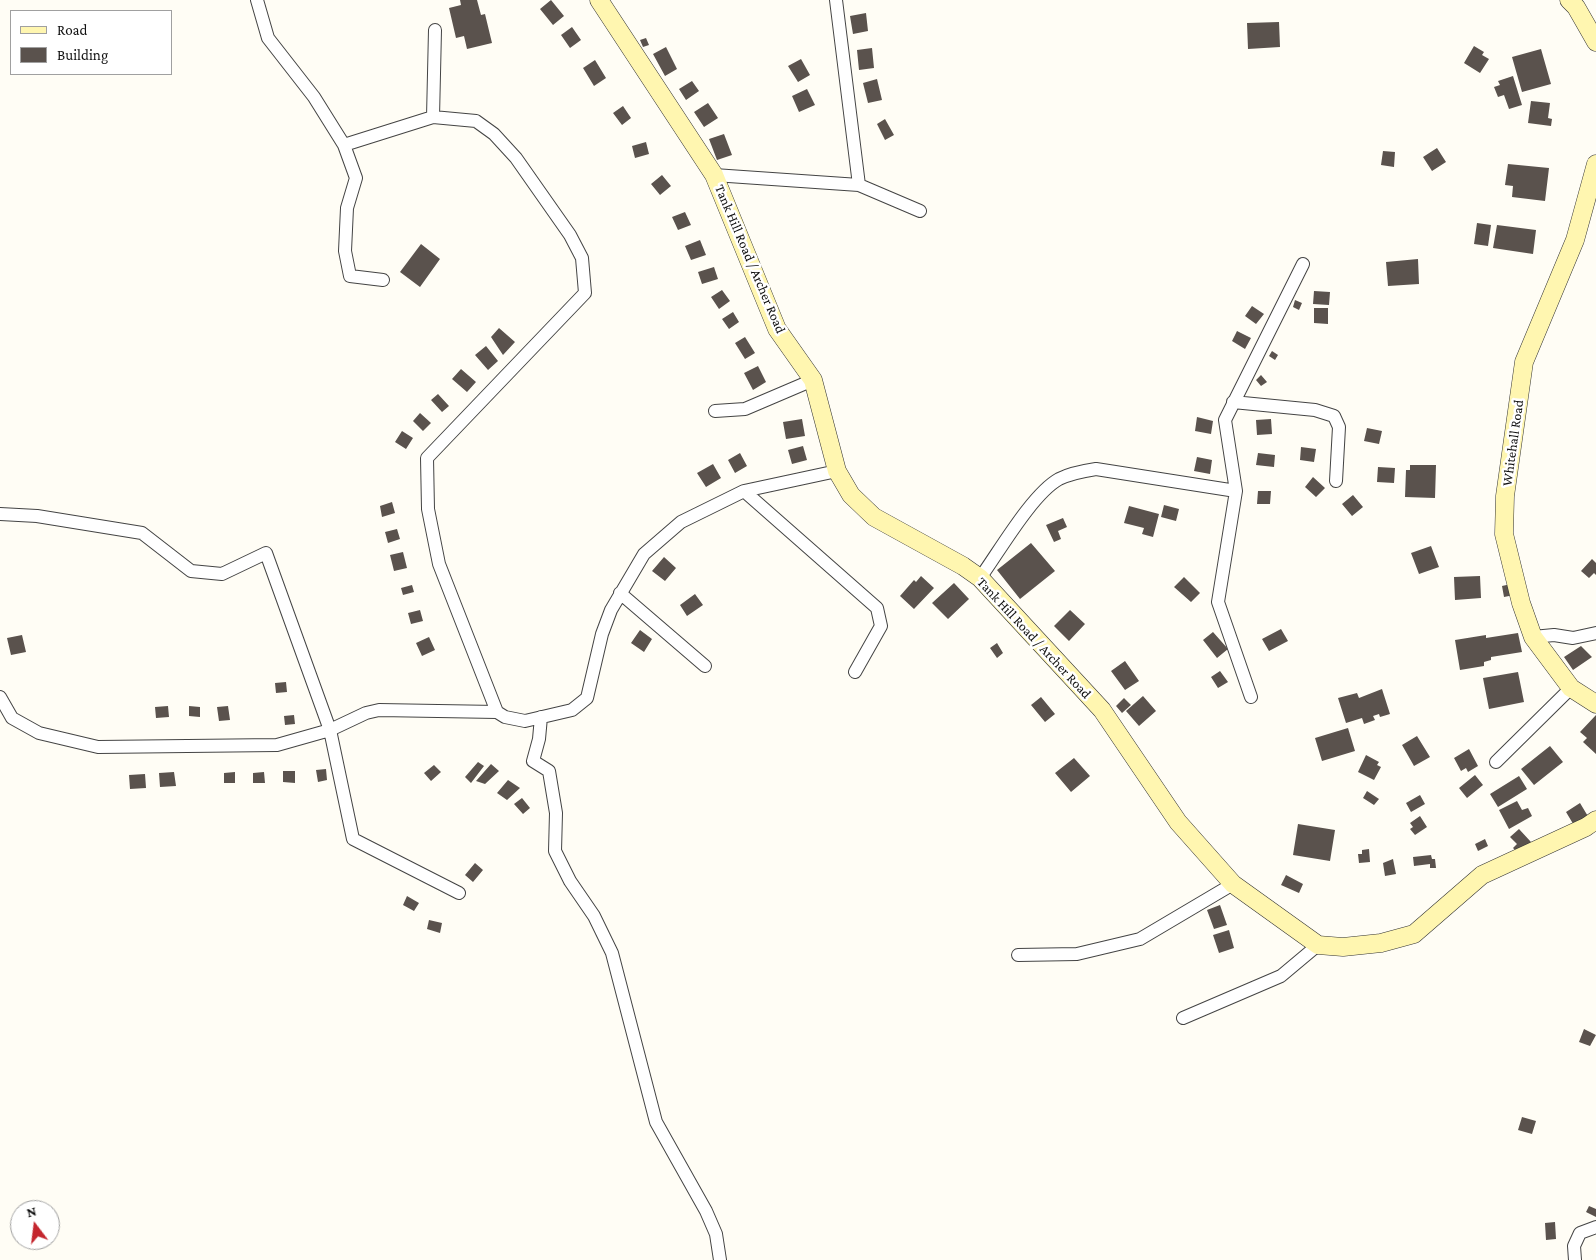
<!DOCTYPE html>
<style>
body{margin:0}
#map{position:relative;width:1596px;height:1260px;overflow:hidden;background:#fffdf5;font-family:"Crimson Pro",serif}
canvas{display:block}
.legend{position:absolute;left:10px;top:10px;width:162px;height:65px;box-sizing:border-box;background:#fff;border:1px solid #a0a0a0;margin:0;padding:6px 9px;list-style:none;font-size:15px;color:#111}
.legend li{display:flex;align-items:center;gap:10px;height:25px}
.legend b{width:25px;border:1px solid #a0a0a0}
.north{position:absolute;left:10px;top:1200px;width:50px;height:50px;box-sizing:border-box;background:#fff;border:1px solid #a0a0a0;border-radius:50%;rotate:345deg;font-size:14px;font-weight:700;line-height:20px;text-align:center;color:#111}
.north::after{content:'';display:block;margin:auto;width:18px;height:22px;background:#c4262e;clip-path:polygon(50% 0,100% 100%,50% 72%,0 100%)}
</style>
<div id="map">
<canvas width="1596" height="1260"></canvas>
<ul class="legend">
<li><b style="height:6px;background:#fff6b0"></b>Road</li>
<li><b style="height:14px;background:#5a524d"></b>Building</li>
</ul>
<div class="north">N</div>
</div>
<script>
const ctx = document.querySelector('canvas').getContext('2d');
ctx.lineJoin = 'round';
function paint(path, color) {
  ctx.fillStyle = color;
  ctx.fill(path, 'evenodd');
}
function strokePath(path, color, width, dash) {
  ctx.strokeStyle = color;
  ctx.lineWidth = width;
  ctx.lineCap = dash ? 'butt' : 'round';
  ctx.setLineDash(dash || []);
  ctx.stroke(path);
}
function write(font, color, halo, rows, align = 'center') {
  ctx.font = font + ' "Crimson Pro",serif';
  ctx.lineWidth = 5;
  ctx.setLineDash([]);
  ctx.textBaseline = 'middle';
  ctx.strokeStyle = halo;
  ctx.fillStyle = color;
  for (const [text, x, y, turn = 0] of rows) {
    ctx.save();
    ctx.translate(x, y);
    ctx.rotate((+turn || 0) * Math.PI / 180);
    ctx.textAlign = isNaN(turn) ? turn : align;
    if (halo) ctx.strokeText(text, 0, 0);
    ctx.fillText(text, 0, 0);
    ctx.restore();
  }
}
const building = new Path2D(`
 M460,0H477L481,15L485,14L492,43L467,49L464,36L456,38L449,8L461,5Z
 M551,0L564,16L553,25L540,9Z
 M866,13L868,31L853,34L850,16Z
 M1279,22L1280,47L1248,49L1247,23Z
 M572,27L581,40L570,48L561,35Z
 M646,38L649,45L643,47L640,40Z
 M1474,46L1484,52L1482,55L1489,59L1480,73L1464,63Z
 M666,47L677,69L665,76L653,54Z
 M872,48L874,68L859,70L857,50Z
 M1541,49L1551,84L1522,92L1512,57Z
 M801,59L810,75L798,82L788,66Z
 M595,60L606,78L594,86L583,68Z
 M1513,76L1522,105L1509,109L1504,95L1498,97L1494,87L1500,85L1498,81Z
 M877,79L882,100L868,103L863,83Z
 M692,81L699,91L686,100L679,89Z
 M807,89L815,105L799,112L792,96Z
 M1531,101L1550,103L1548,118L1552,119L1551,126L1528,123Z
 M708,103L718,118L704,127L694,112Z
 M623,106L631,118L622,125L613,113Z
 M885,119L894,135L885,140L877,124Z
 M724,134L732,155L717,160L709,139Z
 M646,142L649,154L635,158L632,146Z
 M1437,148L1446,162L1432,171L1423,157Z
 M1383,151L1395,152L1394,167L1381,165Z
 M1508,164L1549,168L1545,201L1512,197L1513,186L1505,185Z
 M662,175L671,186L660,195L651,184Z
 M685,212L691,225L678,230L672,217Z
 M1477,223L1491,225L1488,246L1474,244Z
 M1497,225L1536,230L1533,254L1493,248Z
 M700,240L706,255L691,260L685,246Z
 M421,244L440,259L420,287L400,272Z
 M1418,259L1419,284L1388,286L1386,262Z
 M714,267L718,279L702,284L698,272Z
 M722,290L730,301L719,309L711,297Z
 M1314,291L1330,292L1329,305L1313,304Z
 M1295,300L1302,303L1299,310L1293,307Z
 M1252,306L1264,314L1256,324L1245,316Z
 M1314,308H1328V324L1314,323Z
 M733,312L739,322L729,329L722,319Z
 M499,328L515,342L503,355L491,337Z
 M1237,331L1251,338L1245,349L1232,341Z
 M745,337L755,353L745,359L735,343Z
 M486,346L498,361L488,370L475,355Z
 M1272,351L1278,355L1275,360L1269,356Z
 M758,366L766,382L753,390L744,373Z
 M461,369L476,382L467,392L452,379Z
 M1261,375L1267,382L1261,386L1256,380Z
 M438,394L449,406L442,412L431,400Z
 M420,413L431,423L423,431L413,421Z
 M1197,417L1213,421L1211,434L1195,431Z
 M802,419L805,436L786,439L783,422Z
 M1271,419L1272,434L1257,435L1256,420Z
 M1367,428L1382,431L1379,444L1364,441Z
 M402,431L413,438L406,449L395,442Z
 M803,446L807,460L792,464L788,450Z
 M1301,447L1316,449L1314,462L1300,460Z
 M740,453L747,466L735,473L728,460Z
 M1258,453L1275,455L1274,467L1256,465Z
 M1197,457L1212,460L1210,474L1194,471Z
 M713,464L721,478L706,487L697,473Z
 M1410,465H1436L1435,498L1405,497L1406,470H1410Z
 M1378,467L1395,468L1394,483L1377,482Z
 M1313,477L1325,488L1316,497L1305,487Z
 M1258,491H1271L1270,504H1257Z
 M1353,495L1363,507L1352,516L1342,504Z
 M392,502L395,513L382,517L380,506Z
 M1164,505L1179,509L1176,521L1161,517Z
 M1129,506L1159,514L1153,537L1142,534L1144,528L1124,523Z
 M1063,518L1067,527L1058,531L1061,539L1054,542L1046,525Z
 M397,529L400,539L388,543L385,532Z
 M1031,543L1055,571L1020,599L997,570Z
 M1431,546L1439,567L1419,574L1411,553Z
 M403,552L407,568L394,571L390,555Z
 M664,557L676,568L665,581L652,571Z
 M1592,559L1596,563V575L1594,573L1589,578L1581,571Z
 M921,576L934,588L914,609L900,596L914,580L916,582Z
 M1480,576L1481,598L1455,600L1454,577Z
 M1184,577L1200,593L1191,602L1174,587Z
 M954,583L969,599L948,619L932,603Z
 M1511,584L1514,595L1504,597L1502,586Z
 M412,585L414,592L403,595L401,588Z
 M695,594L703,605L687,616L680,605Z
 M420,610L423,621L411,624L408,613Z
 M1070,610L1085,624L1069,641L1054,626Z
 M1281,629L1288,641L1269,651L1262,639Z
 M640,630L652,639L644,652L631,643Z
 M1213,632L1228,649L1217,658L1203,640Z
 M1518,633L1522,652L1491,657V660L1484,662V666L1460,670L1455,640L1486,635V638Z
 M22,635L26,652L11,655L7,638Z
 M429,637L435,650L422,656L416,643Z
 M997,643L1003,653L997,658L990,648Z
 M1581,646L1592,657L1573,670L1564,657Z
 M1125,661L1139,681L1125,690L1111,671Z
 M1220,671L1228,682L1218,688L1211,677Z
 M1518,672L1524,702L1489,709L1483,678Z
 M286,682L287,692L276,693L275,683Z
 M1382,689L1390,714L1380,717L1379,714L1373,716L1375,720L1364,724L1362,718L1346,723L1338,698L1357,693L1359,698Z
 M1143,696L1156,711L1139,726L1126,711Z
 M1041,697L1055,714L1045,722L1031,705Z
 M1124,698L1131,705L1122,713L1116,706Z
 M168,706L169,717L156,718L155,707Z
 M189,706L200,707V717L189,716Z
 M228,706L230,720L219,721L217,707Z
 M294,715L295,724L285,725L284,716Z
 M1596,715V754L1583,742L1587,738L1580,732Z
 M1348,728L1355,751L1322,761L1315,738Z
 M1417,736L1430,757L1414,766L1402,745Z
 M1550,746L1563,762L1534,785L1521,769Z
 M1469,749L1478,766L1468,772L1466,768L1461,771L1454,758Z
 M1366,755L1379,762L1377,765L1381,767L1374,780L1358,772Z
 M1074,758L1090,776L1071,792L1055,773Z
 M478,762L484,766L471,783L465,777Z
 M491,764L499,771L485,784L476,781Z
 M434,765L441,772L431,781L424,773Z
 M326,769L327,780L318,782L316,770Z
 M283,771H295V783L283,782Z
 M174,772L176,786L160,787L159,773Z
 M235,772V783H224V773Z
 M264,772L265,783H253V773Z
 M145,774L146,788L130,789L129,775Z
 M1475,775L1483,785L1467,798L1459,788Z
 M1519,776L1527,789L1498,807L1490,794Z
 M508,780L520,788L507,800L497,793Z
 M1367,791L1379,799L1374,805L1363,798Z
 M1420,795L1425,804L1411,812L1406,803Z
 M522,798L530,808L523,814L514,804Z
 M1517,801L1522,810L1528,808L1532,816L1509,829L1499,810Z
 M1580,803L1589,818L1575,827L1566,812Z
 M1420,816L1427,827L1415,835L1410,829L1413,827L1410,823Z
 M1298,824L1335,830L1330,861L1293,855Z
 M1519,829L1531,842L1519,854L1513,848L1517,844L1510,837Z
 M1485,839L1488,846L1478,851L1475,844Z
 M1369,849L1370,862L1359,863L1358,854H1362V850Z
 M1431,855L1432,859H1435L1436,868H1430V864L1414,866L1413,857Z
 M1393,859L1396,874L1385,876L1383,863Z
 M475,863L483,870L473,882L465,875Z
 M1286,875L1303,884L1299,893L1281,885Z
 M407,896L419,903L414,911L403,905Z
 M1220,905L1227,925L1214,929L1207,910Z
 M429,920L442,923L440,933L427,929Z
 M1229,930L1234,948L1219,953L1213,935Z
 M1584,1029L1596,1035L1590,1046L1579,1042Z
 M1522,1117L1536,1121L1532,1134L1518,1130Z
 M1589,1206L1596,1209V1217L1586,1212Z
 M1555,1222L1556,1239L1546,1240L1545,1223Z`);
const street = new Path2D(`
 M257,0L268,38L314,97L344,145L433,117L476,121L494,134L516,158L570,235L582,258L585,293L427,458L428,509L439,564L497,712
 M836,0L859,185
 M433,117L435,30
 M344,145L356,178L347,208L345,251L350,276L383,280
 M714,175L859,185L920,211
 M1233,402L1315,410L1334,416L1339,427L1336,481
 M715,411L745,409L813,380
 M744,491L877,608L881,626L855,672
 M0,514L37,516L142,533L191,571L222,574L266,553L330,730L353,839L459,893
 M980,578C999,552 1032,494 1059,479C1071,473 1083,471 1096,469L1236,491
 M620,593L705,666
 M1533,637L1554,635L1573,638L1596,633
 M0,697L12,718L39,733L98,747L277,745L330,730L366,713L379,710L497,712L505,717L525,721L572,710L587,698L602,634L611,610L644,554L681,522L744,491L837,471
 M1251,697L1218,602L1236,491L1225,420L1303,264
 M541,717L539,739L533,761L549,771L556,813L555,851L570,881L594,916L612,953L656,1122L706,1211L716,1234L720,1260
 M1496,762L1571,688
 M1018,955L1077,954L1140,939L1233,884
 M1183,1018L1281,976L1318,945
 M1575,1260L1574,1246L1580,1233L1596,1227`);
const secondary = new Path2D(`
 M599,0L714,175L777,329L813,380L837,471L851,495L874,517L963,566L980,578L1102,710L1178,822L1233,884L1318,945L1343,947L1381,943L1414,934L1482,875L1586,827L1596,820
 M1569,0L1576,7L1596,42
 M1596,164L1575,240L1524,362L1505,496L1504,534L1521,603L1533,637L1571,688L1596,704`);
const streetNames = [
 ["Tank Hill Road / Archer Road",750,259,67],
 ["Whitehall Road",1513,443,-82],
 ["Tank Hill Road / Archer Road",1034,638,47]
];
paint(building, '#5a524d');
strokePath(street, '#444', 14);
strokePath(secondary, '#333', 19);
strokePath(street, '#fff', 12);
strokePath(secondary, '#fff6b0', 18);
write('14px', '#111', '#fff', streetNames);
</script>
